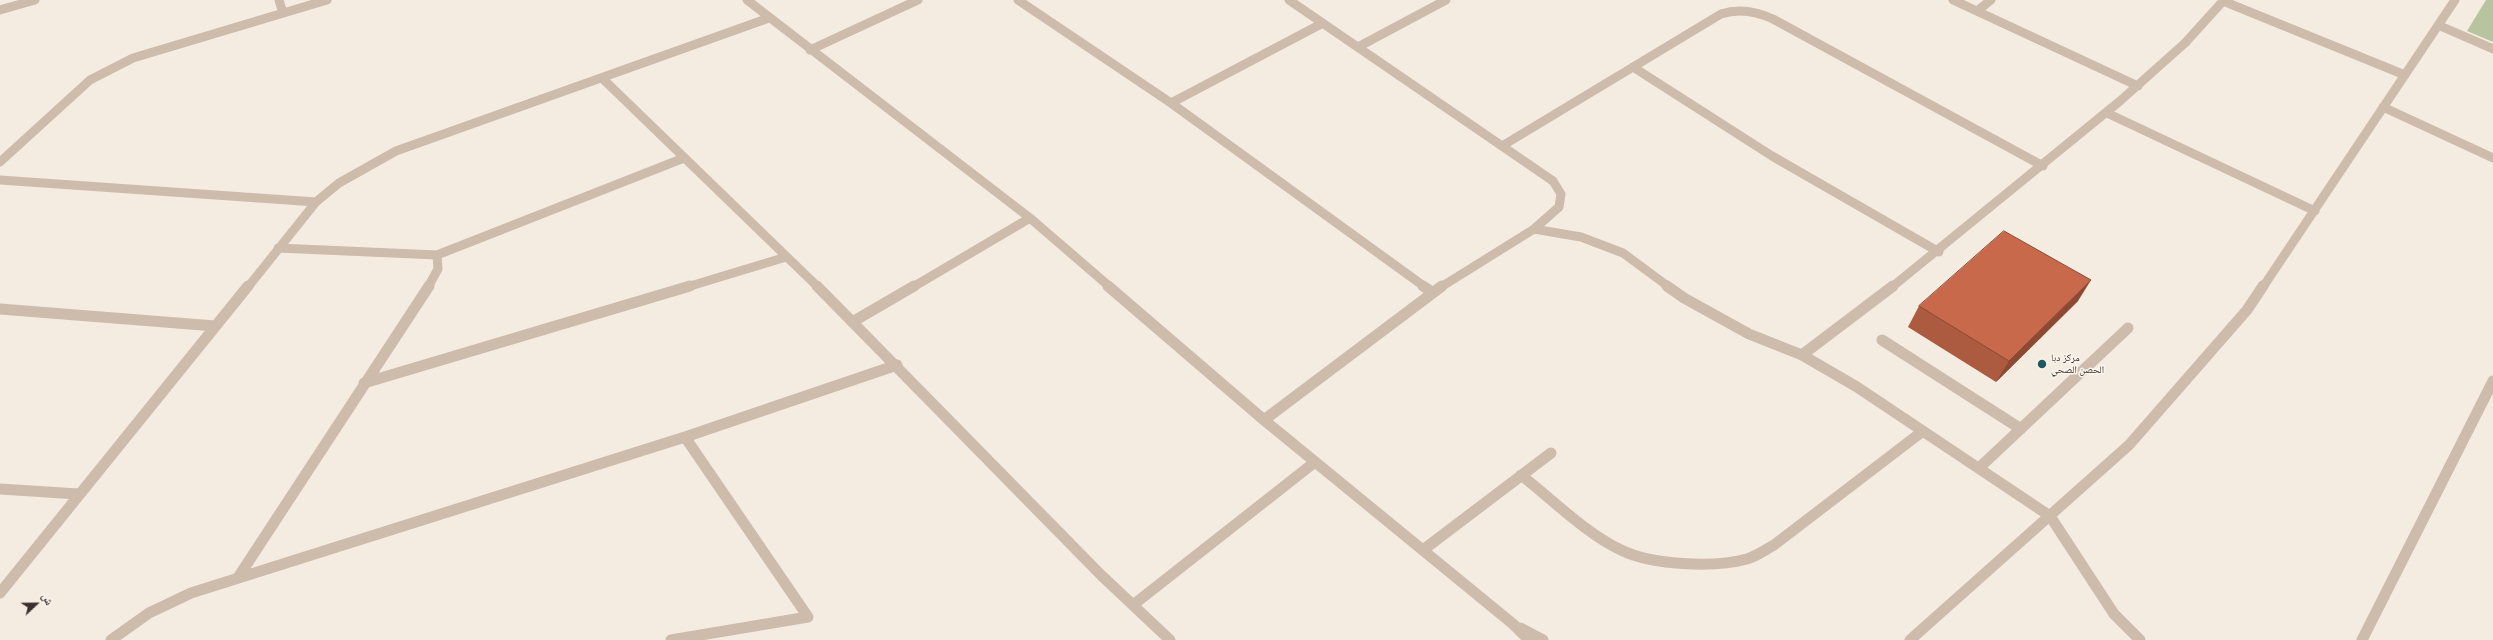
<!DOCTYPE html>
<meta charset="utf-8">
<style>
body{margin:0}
#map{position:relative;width:2493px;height:640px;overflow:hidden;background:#f4ebe1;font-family:Roboto,"Noto Naskh Arabic",sans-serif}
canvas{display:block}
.north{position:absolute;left:16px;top:584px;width:40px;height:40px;-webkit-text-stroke:3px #fbf5ee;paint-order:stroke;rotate:68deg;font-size:11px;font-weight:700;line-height:16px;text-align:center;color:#3b302b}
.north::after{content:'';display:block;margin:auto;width:14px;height:18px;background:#3b302b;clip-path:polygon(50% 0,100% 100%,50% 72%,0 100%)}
</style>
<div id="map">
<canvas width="2493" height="640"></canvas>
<div class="north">ش</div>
</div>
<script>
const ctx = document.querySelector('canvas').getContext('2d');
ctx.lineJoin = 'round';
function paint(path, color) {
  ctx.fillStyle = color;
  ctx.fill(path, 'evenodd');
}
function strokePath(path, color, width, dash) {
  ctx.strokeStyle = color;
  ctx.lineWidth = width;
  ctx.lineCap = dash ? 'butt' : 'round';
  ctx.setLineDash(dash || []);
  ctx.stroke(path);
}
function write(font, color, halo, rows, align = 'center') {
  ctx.font = font + ' Roboto,"Noto Naskh Arabic",sans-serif';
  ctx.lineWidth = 3;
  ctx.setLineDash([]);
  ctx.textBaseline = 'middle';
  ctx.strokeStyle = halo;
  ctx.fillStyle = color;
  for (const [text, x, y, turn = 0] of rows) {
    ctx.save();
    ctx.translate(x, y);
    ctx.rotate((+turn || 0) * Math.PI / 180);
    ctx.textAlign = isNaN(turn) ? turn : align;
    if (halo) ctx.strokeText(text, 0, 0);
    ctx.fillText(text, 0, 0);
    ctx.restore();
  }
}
const green = new Path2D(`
 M2486,0H2493V42L2467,31Z`);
const minorFar1 = new Path2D(`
 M279,0L283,13
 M747,0L1030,218L1110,287
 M1018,0L1171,103L1425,287
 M1289,0L1553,181L1561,194L1559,207L1534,229L1441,287
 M1953,0L2138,86
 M2223,1L2405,75
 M0,10L35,0
 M1977,11L1991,0
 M2438,25L2493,49
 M1358,47L1446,0
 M810,50L918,0
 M1633,67L1772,156L1939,252
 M602,78L818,287
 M1171,103L1323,23
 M2383,107L2493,158
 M2107,113L2315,211
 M1502,146L1721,14C1739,8 1756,11 1773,19L2043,166
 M0,162L90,80L133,58L327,0
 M0,180L316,202
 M1534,229L1581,237L1623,253L1669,287
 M278,248L437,255L684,158
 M248,287L316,202L339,183L396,151L769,18
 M428,287L438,269L437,255
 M687,287L786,257
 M913,287L1030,218
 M1892,287L2120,101L2185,43L2224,0
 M2263,287L2455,0`);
const minor = new Path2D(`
 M817,286L1101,575L1170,640
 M1108,286L1264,420L1513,624L1529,640
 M1423,286L1432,292
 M1667,286L1684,298L1749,334L1802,355L1857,387L2050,516L2114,614L2140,640
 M0,309L215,326
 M854,321L914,286
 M1882,340L2021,429
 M1802,355L1893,286
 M364,383L690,286
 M1264,420L1442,286
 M1979,468L2128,328
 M1521,475C1553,500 1584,532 1621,550C1651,565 1714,568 1747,559C1757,556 1765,550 1774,545L1923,431
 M0,489L78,494
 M1423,550L1551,453
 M239,576L429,286
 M0,593L248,286
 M1133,605L1315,462
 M1520,628L1543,640
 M111,640L149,613L191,593L685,437L897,365
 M671,640L808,617L685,437
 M1910,640L2129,445L2247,310L2263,286
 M2362,640L2493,381`);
const wall = new Path2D(`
 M2078,301L1996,382L1908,327L1919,306Z`);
const shadedWall = new Path2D(`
 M2091,280L2078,301L1996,382L2009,361Z`);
const building = new Path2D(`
 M2004,231L2091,280L2009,361L1919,306Z`);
const markers = [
 [2042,364,5,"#1f5a5e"]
];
const poiNames = [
 ["مركز دبا",2051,358],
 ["الحصن الصحي",2051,370]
];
paint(green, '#b8c4a0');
strokePath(minorFar1, '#cdbbac', 9);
strokePath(minor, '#cdbbac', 11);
paint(wall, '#ac5a40');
paint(shadedWall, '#8c4a34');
paint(building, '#c8694b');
strokePath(building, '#8c4a34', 1);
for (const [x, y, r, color] of markers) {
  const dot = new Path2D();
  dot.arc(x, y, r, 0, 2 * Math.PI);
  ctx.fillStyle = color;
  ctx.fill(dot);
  strokePath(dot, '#fbf5ee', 1.5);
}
write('10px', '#3b302b', '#fbf5ee', poiNames, 'left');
</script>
